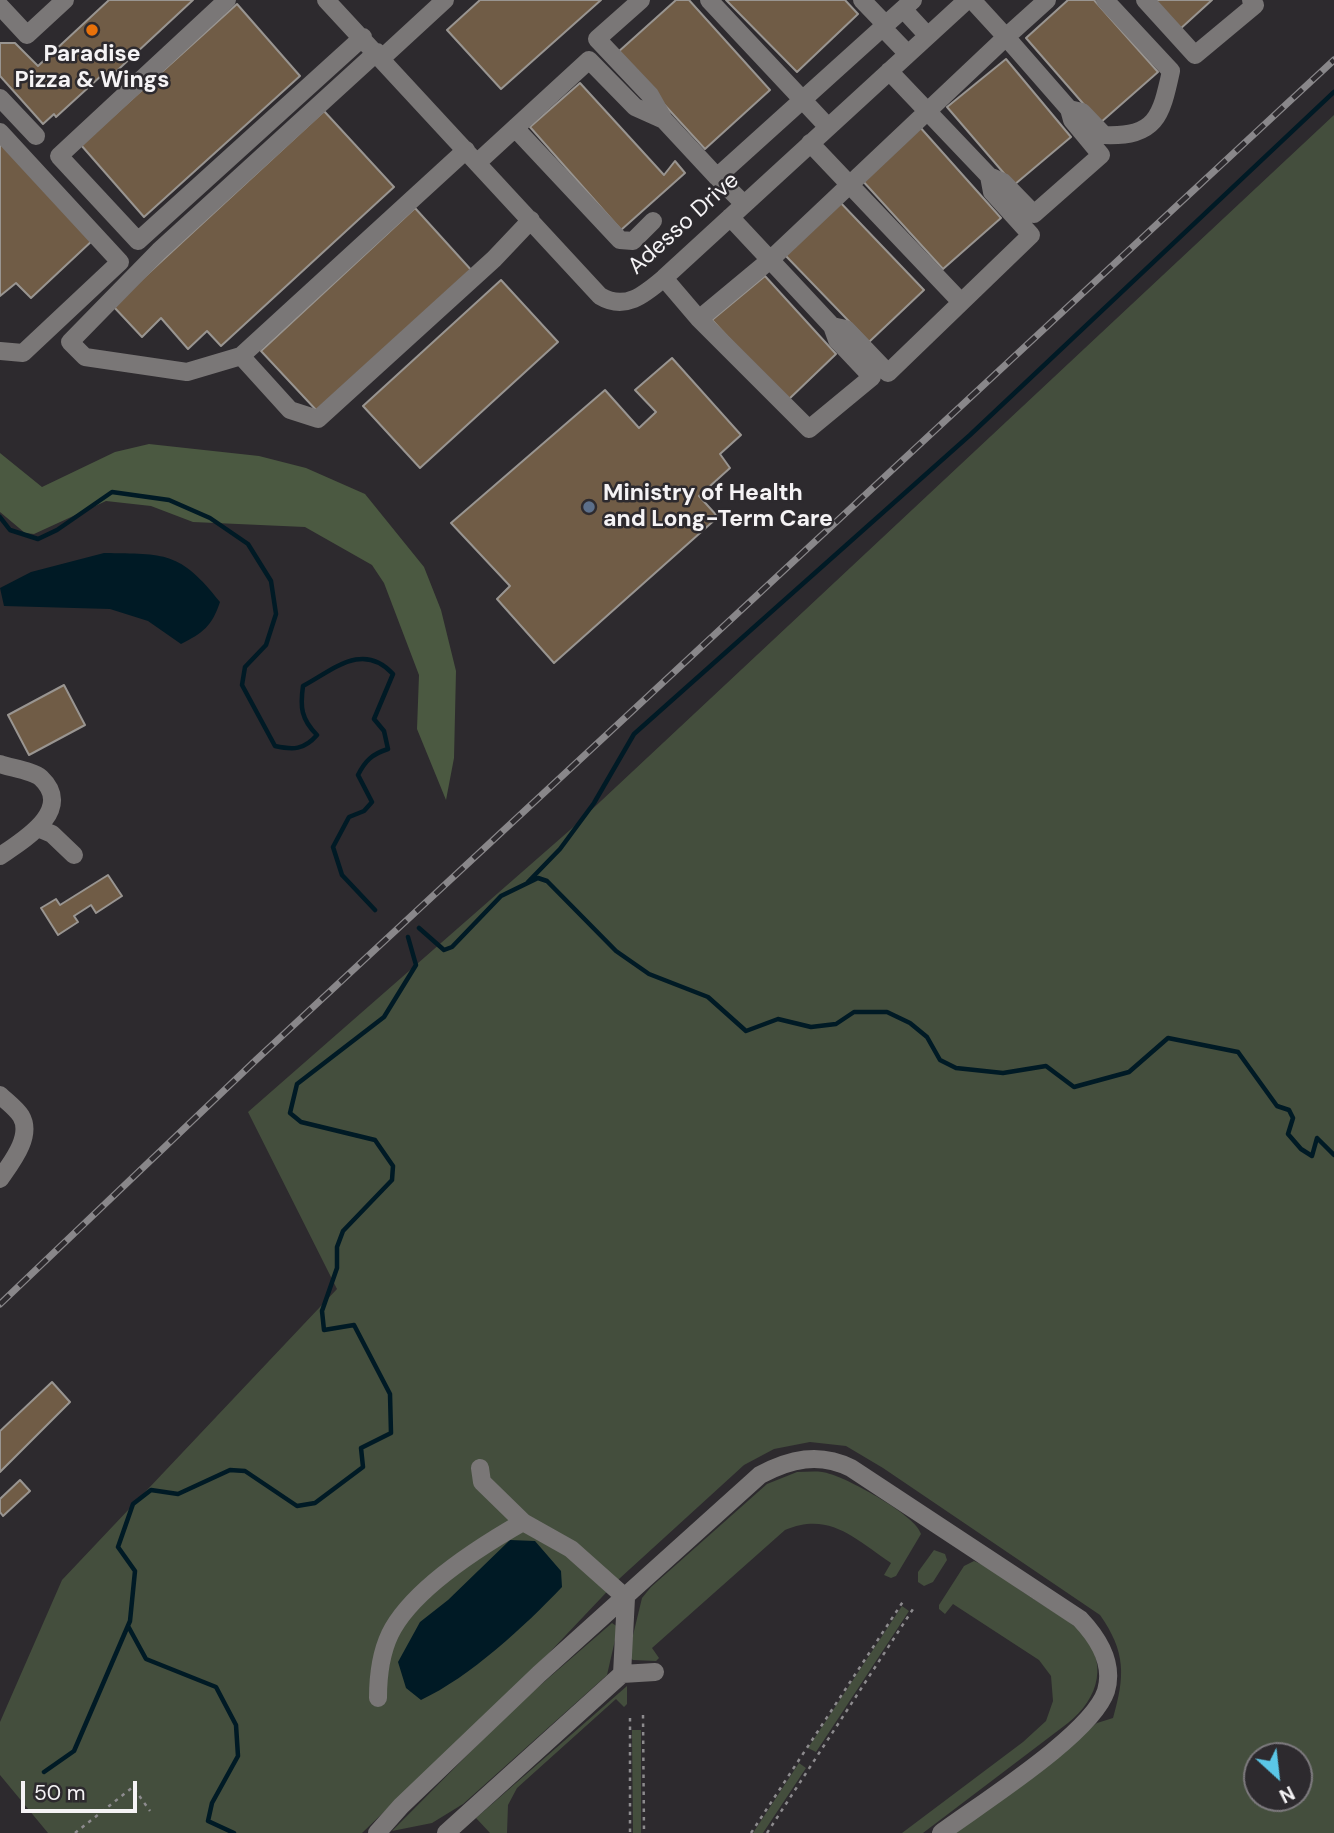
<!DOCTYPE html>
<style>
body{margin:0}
#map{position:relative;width:1334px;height:1833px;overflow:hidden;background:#2d2a2e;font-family:"DM Sans",sans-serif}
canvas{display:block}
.north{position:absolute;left:1243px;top:1742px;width:70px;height:70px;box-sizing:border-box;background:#2d2a2e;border:2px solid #7d7a7e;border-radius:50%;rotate:153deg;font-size:19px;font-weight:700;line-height:28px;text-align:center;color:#f5f3f5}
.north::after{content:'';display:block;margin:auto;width:24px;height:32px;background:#5bc7e7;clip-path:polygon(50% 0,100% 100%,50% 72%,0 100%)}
.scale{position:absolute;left:21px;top:1781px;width:116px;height:32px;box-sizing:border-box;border:4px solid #f5f3f5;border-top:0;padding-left:9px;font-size:21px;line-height:24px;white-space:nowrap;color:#f5f3f5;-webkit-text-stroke:5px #2d2a2e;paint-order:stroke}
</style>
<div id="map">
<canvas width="1334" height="1833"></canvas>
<div class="north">N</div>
<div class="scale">50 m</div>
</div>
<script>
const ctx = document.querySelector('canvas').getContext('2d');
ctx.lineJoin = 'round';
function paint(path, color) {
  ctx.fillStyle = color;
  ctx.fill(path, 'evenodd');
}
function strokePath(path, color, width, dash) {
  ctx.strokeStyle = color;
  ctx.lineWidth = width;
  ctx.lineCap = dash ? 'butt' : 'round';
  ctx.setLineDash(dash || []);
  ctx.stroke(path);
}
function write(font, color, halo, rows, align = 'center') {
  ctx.font = font + ' "DM Sans",sans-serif';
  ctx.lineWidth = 5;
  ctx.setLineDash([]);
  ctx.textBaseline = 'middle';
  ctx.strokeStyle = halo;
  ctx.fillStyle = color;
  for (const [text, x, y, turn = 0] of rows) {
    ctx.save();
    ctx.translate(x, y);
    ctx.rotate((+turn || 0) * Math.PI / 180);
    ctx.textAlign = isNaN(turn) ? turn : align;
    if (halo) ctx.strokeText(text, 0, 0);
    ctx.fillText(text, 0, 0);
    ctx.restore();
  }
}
const green = new Path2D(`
 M1334,115V1833H952L1097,1723L1113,1718C1125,1676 1126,1652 1100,1615L883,1468L846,1446L810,1442L774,1449L744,1465L619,1579L548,1654L362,1833H48L0,1775V1722L62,1580L337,1289L248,1112L570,830ZM1257,1756H1299V1798H1257Z
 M797,1472C808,1472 820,1470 830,1474C849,1479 917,1516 921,1534L896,1576L891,1578L884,1575L891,1563C855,1539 830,1511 785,1530L652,1648L659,1658L656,1661L633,1660L628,1656L642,1598L651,1587L767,1484Z
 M934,1550L945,1554L947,1560L933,1582L924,1586L918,1582V1572Z
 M974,1561C994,1569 1012,1585 1029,1596C1045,1607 1065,1617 1079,1630C1110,1660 1099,1699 1068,1723L923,1833H902L1023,1742L1046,1721L1053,1701L1051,1676L1039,1660L953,1604L945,1614L939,1609V1605L964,1566Z
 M902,1606L909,1611L816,1752L808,1748Z
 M612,1623L618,1627L607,1675L463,1804L432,1823L392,1831L514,1708Z
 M627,1686V1704L624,1707L616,1699L517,1788L508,1805L507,1833H490L476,1818Z
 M632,1730H641V1833H633Z
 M799,1763L806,1768L763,1833H753Z`);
const forest = new Path2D(`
 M149,444L259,456L306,468L365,494L424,567L441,610L456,671L454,758L446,800L417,729L419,675L384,583L372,565L305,527L193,522L151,506L106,501L34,534L25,533L0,512V453L42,487L115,452Z`);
const water = new Path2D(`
 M104,553C165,554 180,551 220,602C212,626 203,633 181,644L148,621L110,609L4,606L0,588L31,572Z
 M510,1540L535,1541L561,1571L562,1587C525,1626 470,1677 421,1700L406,1688L398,1662L420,1622L448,1600Z`);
const stream = new Path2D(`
 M0,517L10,530L38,539L57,530L112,492L169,500L210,518L248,544L271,581L276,614L266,645L245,667L242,685L275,746C293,750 304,750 317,735C301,719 300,707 303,686C333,670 363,641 393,674L374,719L384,731L388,749C372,754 365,761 358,775L372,802L364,811L349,817L333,847L342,875L375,910
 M528,882L560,849L594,803L634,734L970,435L1334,92
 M419,928L444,950L452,947L501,896L538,878L547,881L616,951L649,974L708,997L746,1031L778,1019L811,1027L836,1024L854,1012H887L910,1023L927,1037L940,1060L956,1068L1003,1073L1046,1066L1074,1087L1129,1072L1168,1038L1238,1052L1277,1106L1289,1110L1293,1118L1288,1134L1301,1149L1312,1156L1317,1138L1334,1155
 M128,1626L146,1659L216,1687L236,1725L238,1756L212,1803L208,1821L234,1833
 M44,1772L74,1751L130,1621L135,1571L118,1547L133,1504L151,1490L178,1494L230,1470L245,1471L297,1506L315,1503L363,1467L361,1448L391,1433L390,1394L354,1325L324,1330L322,1311L337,1268V1247L343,1231L392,1180L393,1166L375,1140L301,1122L290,1113L297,1084L384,1017L416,965L408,937`);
const building = new Path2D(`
 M109,0H193L107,80L102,75L56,117L54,114L43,124L0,76V43H15L38,66Z
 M480,0H601L501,89L447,30Z
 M676,0H689L770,90L705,149L617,53Z
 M726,0H845L858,14L797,72Z
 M1068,0H1094L1158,72L1100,123L1026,38Z
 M1151,0H1212L1179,30Z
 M237,4L300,76L144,217L81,145Z
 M1006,59L1071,137L1014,185L947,107Z
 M580,83L664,175L675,161L685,173L621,230L530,127Z
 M324,111L394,187L221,346L207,331L188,349L161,318L142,337L113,306Z
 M919,126L1001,218L943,269L861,179Z
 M0,138L94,239L31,298L16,283L0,296Z
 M838,200L924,290L869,342L783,253Z
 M415,208L473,272L317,411L261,351Z
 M765,276L836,354L787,401L712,320Z
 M501,280L558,342L420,468L363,406Z
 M672,358L741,435L720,454L730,468L699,496L718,517L554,663L497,599L510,586L451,523L605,390L639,428L656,412L635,390Z
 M64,685L85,725L29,755L8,715Z
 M108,875L122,896L96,913L91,905L74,916L78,922L58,935L41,908L56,899L60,905Z
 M52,1382L70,1402L0,1472V1431Z
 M20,1480L30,1491L3,1516L0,1512V1499Z`);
const path = new Path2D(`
 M643,1715L644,1833
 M630,1718V1833
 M75,1833L133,1787L150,1811
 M751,1833L904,1600
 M767,1833L915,1606`);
const minor = new Path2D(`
 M227,0L59,156L138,241L363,37
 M326,0L600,296C625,311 644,295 664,278L967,0
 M641,0L597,39L650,95L664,120L717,177L913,0
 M709,0L828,127
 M862,0L886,25
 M972,0L1006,37L1047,0
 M1145,0L1195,55L1255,5L1251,0
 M0,6L27,35L65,0
 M903,9L928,36
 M883,28L908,54
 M382,58L445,0
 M0,98L36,136
 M1069,109L1082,112L1104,135C1156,137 1161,117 1171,71L1105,0
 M515,128L620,240L633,241L653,221
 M0,132L120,262L23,353L0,351
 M810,143L961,302
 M466,150L241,356L290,410L318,419L494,259L531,220
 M478,162L589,60L635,107L664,120
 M717,177L744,204
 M664,278L699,319L809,429L872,377L837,340L832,326L730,217
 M699,319L770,260L1006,37L1069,109L1072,120L1101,155L1034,214L1003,182L989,176
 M832,326L846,329L888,373L1031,235L992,192L989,176L889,71
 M241,356L187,372L85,357L70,342L159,251L377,52
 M0,764C11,768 33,771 41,778C75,810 22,841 0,856
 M38,828L52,834L74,855
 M0,1095C6,1101 16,1108 21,1116C33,1136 11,1163 0,1179
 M480,1468L482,1482L523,1522
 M378,1698C378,1676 381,1653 390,1634C412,1589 481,1546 523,1522L571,1549L626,1598L622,1674
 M377,1833L401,1806L539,1674L760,1475C790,1459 819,1452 851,1468L1080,1619C1098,1638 1114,1664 1106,1691C1092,1734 980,1804 941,1833
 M446,1833L622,1674L655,1672`);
const rail = new Path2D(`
 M0,1304L256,1060L1334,60`);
const markers = [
 [92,30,7,"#e8710a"],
 [589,507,7,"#5c6f8a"]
];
const poiNames = [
 ["Paradise",92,55],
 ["Pizza & Wings",92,81],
 ["Ministry of Health",603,494,"left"],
 ["and Long-Term Care",603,520,"left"]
];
const streetNames = [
 ["Adesso Drive",684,224,-42]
];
paint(green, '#444e3d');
paint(forest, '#4b5941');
paint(water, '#001a25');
strokePath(stream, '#001a25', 4.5);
paint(building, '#705c46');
strokePath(building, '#999591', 2);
strokePath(path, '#8d8b8e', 2.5, [3.5, 5]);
strokePath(minor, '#7a7777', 18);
strokePath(rail, '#89878a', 7);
strokePath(rail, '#2d2a2e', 4.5, [13]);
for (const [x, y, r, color] of markers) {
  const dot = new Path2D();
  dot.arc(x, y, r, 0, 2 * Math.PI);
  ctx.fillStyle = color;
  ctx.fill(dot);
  strokePath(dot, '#2d2a2e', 2.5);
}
write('bold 23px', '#f5f3f5', '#2d2a2e', poiNames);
write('23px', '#f5f3f5', '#2d2a2e', streetNames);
</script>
